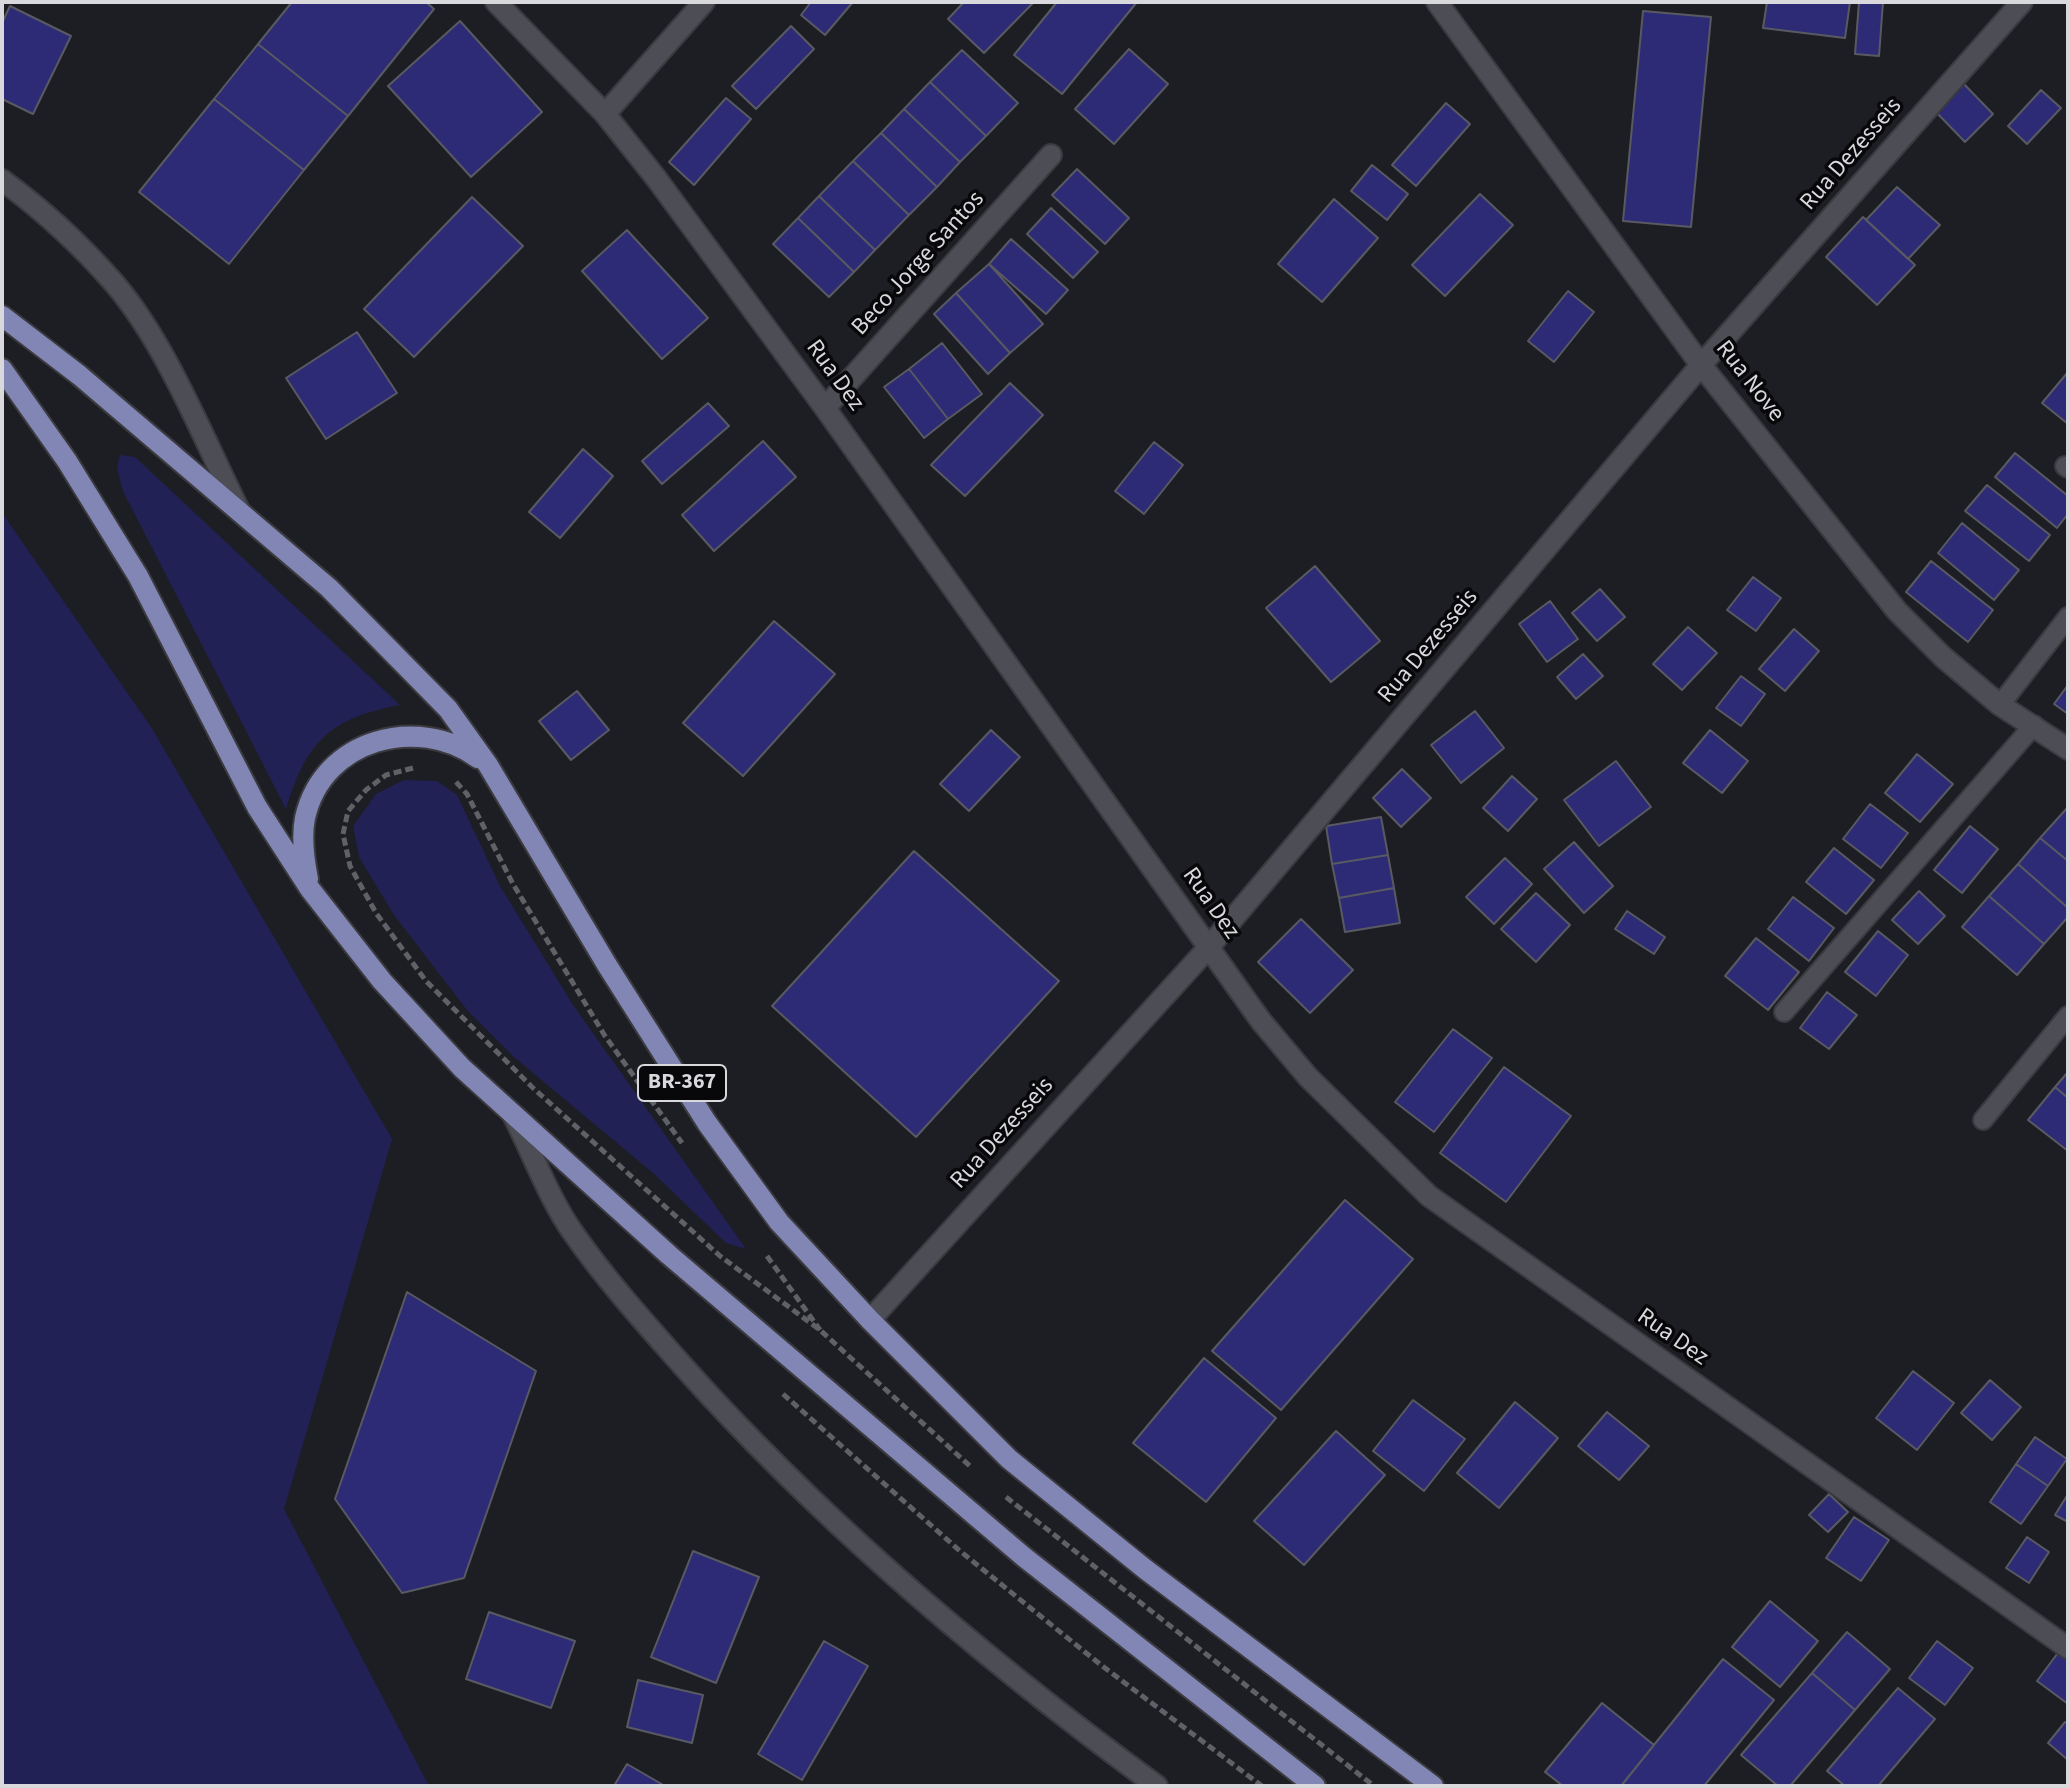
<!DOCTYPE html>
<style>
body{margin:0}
#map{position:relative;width:2070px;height:1788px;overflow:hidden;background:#1d1e24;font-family:"Source Sans 3",sans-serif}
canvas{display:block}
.frame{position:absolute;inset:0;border:4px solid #d8d8dd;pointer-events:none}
</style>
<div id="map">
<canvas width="2070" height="1788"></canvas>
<div class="frame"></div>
</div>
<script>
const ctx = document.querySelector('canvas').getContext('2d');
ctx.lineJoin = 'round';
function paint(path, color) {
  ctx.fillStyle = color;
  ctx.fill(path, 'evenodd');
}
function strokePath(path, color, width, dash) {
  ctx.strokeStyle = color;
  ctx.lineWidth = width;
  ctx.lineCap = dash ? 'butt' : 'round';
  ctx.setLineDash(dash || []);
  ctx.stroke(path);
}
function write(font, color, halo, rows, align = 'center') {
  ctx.font = font + ' "Source Sans 3",sans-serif';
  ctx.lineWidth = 7;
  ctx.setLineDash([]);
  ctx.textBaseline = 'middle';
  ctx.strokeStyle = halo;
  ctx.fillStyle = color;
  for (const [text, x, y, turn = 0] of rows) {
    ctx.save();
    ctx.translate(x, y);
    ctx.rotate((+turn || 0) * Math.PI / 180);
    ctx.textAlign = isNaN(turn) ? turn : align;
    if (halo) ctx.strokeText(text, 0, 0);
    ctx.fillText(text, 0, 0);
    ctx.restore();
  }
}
const green = new Path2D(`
 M120,455L135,457L400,705C330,718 307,741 286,809L123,491L117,468Z
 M2,513L151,727L392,1139L284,1509L429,1786H2Z
 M404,780L437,781L457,795L500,886L573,1005L746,1249L726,1243L653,1173L514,1057L467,1010L394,915L359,857L353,826L376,794Z`);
const building = new Path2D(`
 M292,2H426L434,9L348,116L258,44Z
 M811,2H853L825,35L801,15Z
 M964,2H1034L984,53L948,19Z
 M1057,2H1137L1062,94L1014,55Z
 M1767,2H1850L1845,38L1763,28Z
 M1859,2H1883L1879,56L1855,54Z
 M10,6L71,36L33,114L2,99V23Z
 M1643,11L1711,17L1691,227L1623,221Z
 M460,21L542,112L471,177L388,86Z
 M791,26L814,49L756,109L732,86Z
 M258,44L348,116L304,170L214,99Z
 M1129,49L1168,84L1114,144L1075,109Z
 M962,50L1018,103L986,136L930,82Z
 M930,82L986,136L960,162L904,109Z
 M1962,82L1993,114L1965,142L1934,110Z
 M2041,90L2061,108L2027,144L2008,126Z
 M726,98L751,119L694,185L669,162Z
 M214,99L304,170L229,264L139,192Z
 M1446,103L1470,124L1416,186L1392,165Z
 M904,109L960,162L937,187L881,133Z
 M881,133L937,187L909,215L853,161Z
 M853,161L909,215L875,250L819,196Z
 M1372,165L1408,194L1387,220L1351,191Z
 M1077,169L1129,218L1105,244L1052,195Z
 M1897,187L1940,225L1908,259L1866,220Z
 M1480,194L1513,225L1445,296L1412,265Z
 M819,196L875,250L854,272L798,218Z
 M472,197L523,246L414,357L364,309Z
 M1334,199L1378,238L1322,302L1278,264Z
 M1051,208L1098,252L1073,278L1027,234Z
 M1863,217L1915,265L1877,305L1826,257Z
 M798,218L854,272L829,297L773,244Z
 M627,230L708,318L662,359L582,271Z
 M1011,239L1068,290L1046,314L989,264Z
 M989,264L1043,324L1010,353L956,293Z
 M1568,291L1594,312L1554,362L1528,341Z
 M956,293L1010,353L988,374L934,314Z
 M357,332L397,393L326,439L286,378Z
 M942,343L982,394L948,419L909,369Z
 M909,369L948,419L924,438L884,387Z
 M2068,372V424L2042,403Z
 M1010,383L1043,415L965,496L931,465Z
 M708,403L729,426L662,484L642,461Z
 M763,441L796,477L714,551L682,515Z
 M1154,442L1183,465L1144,514L1115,491Z
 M583,449L613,476L560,538L529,512Z
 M2015,453L2068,496V514L2057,528L1995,477Z
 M1987,485L2050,535L2029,561L1965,511Z
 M1962,523L2019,570L1994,600L1938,553Z
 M1931,561L1993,610L1968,642L1906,592Z
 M1315,566L1380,641L1331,682L1266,608Z
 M1753,577L1781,598L1756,631L1727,610Z
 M1600,589L1625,617L1597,641L1572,613Z
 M1550,601L1578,639L1547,662L1519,624Z
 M774,621L835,674L743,776L683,723Z
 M1688,627L1717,653L1682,690L1653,664Z
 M1794,629L1819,651L1785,691L1759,669Z
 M1583,654L1603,676L1576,699L1557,677Z
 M1741,676L1765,694L1741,726L1716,708Z
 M2068,685V714L2054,704Z
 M577,691L609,730L571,760L539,721Z
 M1475,711L1504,748L1461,783L1431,745Z
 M991,730L1020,757L969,811L940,784Z
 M1710,730L1748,761L1722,793L1683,763Z
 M1917,754L1953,784L1920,822L1885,793Z
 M1616,761L1651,807L1599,846L1564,800Z
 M1402,769L1431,798L1401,827L1373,798Z
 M1512,776L1537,799L1508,831L1483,808Z
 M1870,804L1908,833L1881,868L1843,839Z
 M2068,807V861L2040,838Z
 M1381,817L1388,855L1332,864L1326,826Z
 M1970,826L1998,849L1962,893L1934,870Z
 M2040,838L2068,861V908L2018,864Z
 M1574,842L1613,886L1584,913L1544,869Z
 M1834,848L1874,880L1846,914L1806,882Z
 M914,851L1059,981L916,1137L772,1006Z
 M1388,855L1394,888L1339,898L1332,864Z
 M1505,858L1532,884L1494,924L1466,897Z
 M2018,864L2068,908V917L2044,944L1989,896Z
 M1394,888L1400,923L1345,932L1339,898Z
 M1919,891L1945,916L1918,944L1892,920Z
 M1536,893L1570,925L1536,962L1501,929Z
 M1989,896L2044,944L2017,975L1962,927Z
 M1793,897L1834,928L1809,961L1768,929Z
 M1627,911L1665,937L1654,954L1615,929Z
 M1301,919L1353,970L1310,1013L1258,962Z
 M1878,931L1908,955L1876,996L1845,972Z
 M1756,938L1799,972L1768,1010L1725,976Z
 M1827,992L1857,1015L1829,1049L1800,1028Z
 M1453,1029L1492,1058L1434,1132L1395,1102Z
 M1504,1067L1571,1116L1506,1202L1440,1153Z
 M2068,1072V1098L2055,1087Z
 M2055,1087L2068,1098V1151L2028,1120Z
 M1345,1200L1413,1259L1281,1410L1212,1351Z
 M407,1292L536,1371L464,1578L402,1593L335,1499Z
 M1204,1358L1276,1418L1206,1502L1133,1443Z
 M1913,1371L1954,1403L1917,1450L1876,1418Z
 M1990,1380L2021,1407L1992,1440L1961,1413Z
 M1413,1400L1465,1439L1424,1491L1373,1451Z
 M1515,1402L1558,1438L1499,1508L1457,1473Z
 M1607,1412L1649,1446L1619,1480L1578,1446Z
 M1336,1431L1385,1475L1304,1565L1254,1521Z
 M2035,1437L2067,1459L2048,1486L2016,1464Z
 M2016,1464L2048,1486L2021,1524L1990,1502Z
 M1829,1494L1848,1512L1828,1532L1809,1515Z
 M2068,1494V1522L2055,1515Z
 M1854,1517L1889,1540L1861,1581L1826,1558Z
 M2027,1537L2049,1552L2029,1583L2006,1568Z
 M693,1551L759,1577L716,1683L651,1657Z
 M1770,1601L1818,1641L1780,1687L1732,1647Z
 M489,1612L575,1641L551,1708L466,1679Z
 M1847,1632L1890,1669L1855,1710L1812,1673Z
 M824,1641L868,1666L802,1780L758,1754Z
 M1937,1641L1973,1668L1945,1705L1909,1678Z
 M2060,1650L2068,1656V1704L2037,1681Z
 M1723,1659L1774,1700L1704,1786H1621Z
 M1812,1673L1855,1710L1790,1786H1778L1741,1755Z
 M638,1680L703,1695L692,1743L627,1727Z
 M1898,1688L1935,1719L1878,1786H1845L1827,1771Z
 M1602,1703L1654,1745L1621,1786H1563L1545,1772Z
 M2065,1722L2068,1724V1760L2048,1743Z
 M627,1764L665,1786H614Z`);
const path = new Path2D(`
 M413,768L386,775L366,790L348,811L343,834L350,866L376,913L426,981L532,1087L720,1256L820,1330L971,1467
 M456,782L467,794L513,884L605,1036L682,1143
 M767,1256L820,1330
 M783,1394L960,1551L1101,1665L1262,1786
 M1006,1497L1374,1786`);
const lane = new Path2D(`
 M2065,466L2068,468
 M2000,705L2068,617
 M1784,1012L2034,725
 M1983,1120L2068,1016`);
const street = new Path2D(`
 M496,2L605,114L656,178L825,408L1261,1021L1308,1077L1429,1196L2068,1648
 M1437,2L1701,365L1897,611L1943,657L2000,705L2068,749
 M605,114L704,2
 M2,180C43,210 80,244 114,283C166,343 204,440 240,512
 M825,408L1051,155
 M513,1115C533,1154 549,1199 574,1234C606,1280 645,1323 682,1365C823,1523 986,1661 1157,1786
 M870,1320L1209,947L1701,365L2022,2`);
const primary = new Path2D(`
 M2,316L79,375L329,588L448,709L488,765L607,965L707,1123L779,1222L870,1320L1009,1459L1145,1569L1433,1786
 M2,369L67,461L138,576L257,807L310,889L382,981L462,1068L669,1255L1024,1557L1315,1786
 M308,879C304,859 301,838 305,818C323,738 418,715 478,758`);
const shields = [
 [682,1083,88]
];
const shieldNames = [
 ["BR-367",682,1083]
];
const streetNames = [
 ["Rua Dezesseis",1852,155,-49],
 ["Beco Jorge Santos",919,264,-48],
 ["Rua Dez",834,376,54],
 ["Rua Nove",1749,382,52],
 ["Rua Dezesseis",1429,647,-50],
 ["Rua Dez",1210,904,55],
 ["Rua Dezesseis",1003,1134,-48],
 ["Rua Dez",1672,1338,35]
];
paint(green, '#212155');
paint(building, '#2e2b76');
strokePath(building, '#595a61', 2);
strokePath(lane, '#3a3a3f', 22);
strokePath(street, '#3a3a3f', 24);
strokePath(primary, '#3a3a3f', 24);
strokePath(path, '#606167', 5, [8, 4]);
strokePath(lane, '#4c4d55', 18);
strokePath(street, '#4c4d55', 20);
strokePath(primary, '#8186b4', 20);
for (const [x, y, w] of shields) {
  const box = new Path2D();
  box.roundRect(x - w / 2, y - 18, w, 36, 6);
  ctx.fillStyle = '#08080b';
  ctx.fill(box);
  strokePath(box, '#d8d8dd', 2);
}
write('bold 22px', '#d8d8dd', null, shieldNames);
write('24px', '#d8d8dd', '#08080b', streetNames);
</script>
